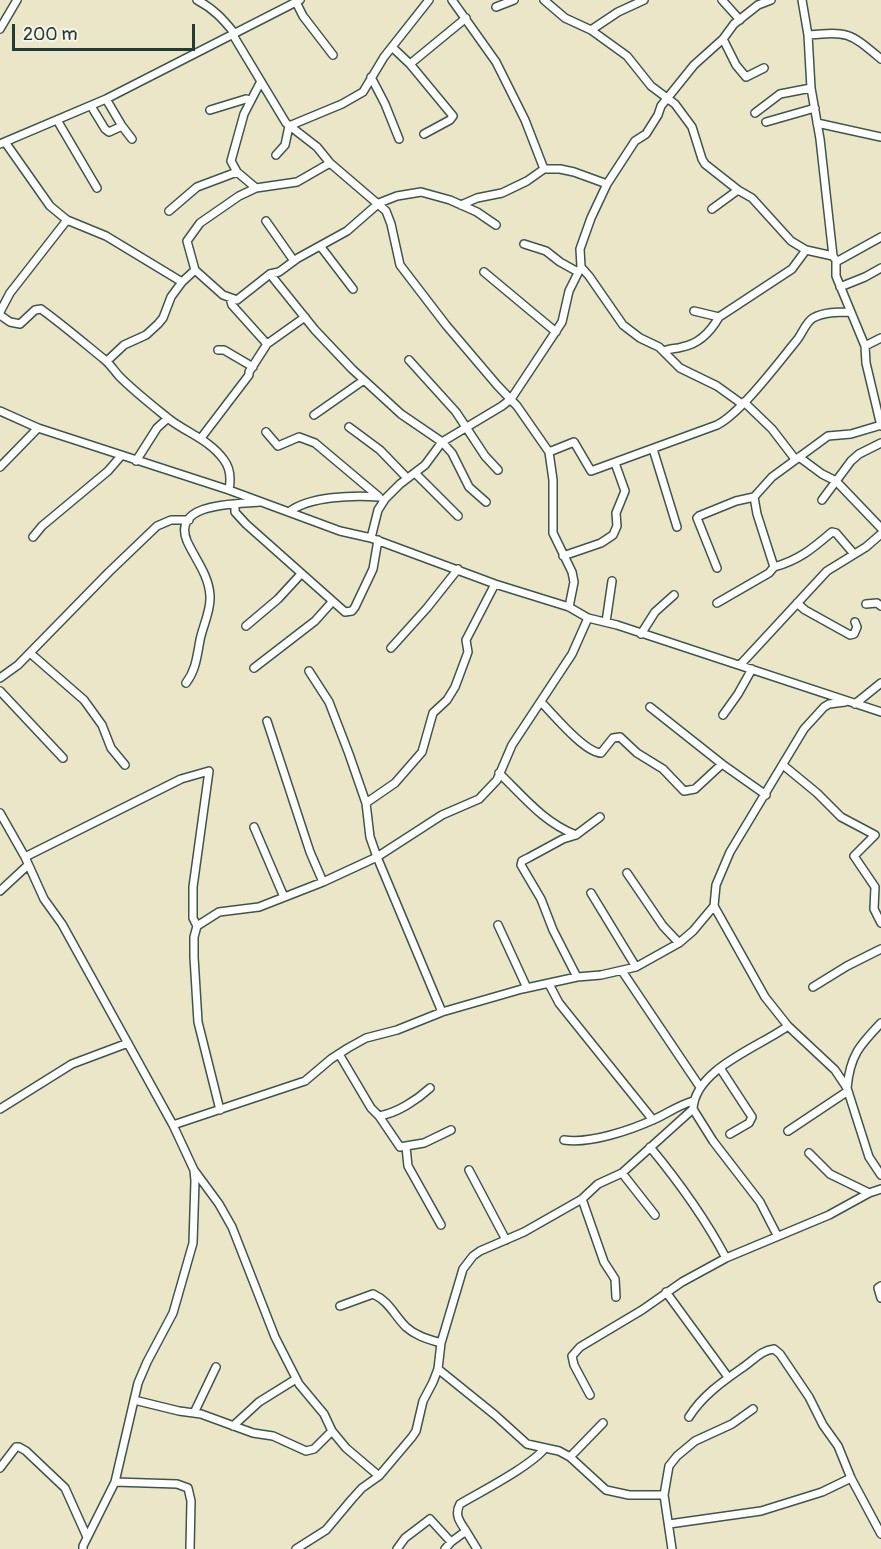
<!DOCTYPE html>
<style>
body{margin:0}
#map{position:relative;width:881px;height:1549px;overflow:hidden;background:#ece6c9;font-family:Pangolin,sans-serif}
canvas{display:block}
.scale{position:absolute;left:12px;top:24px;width:183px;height:27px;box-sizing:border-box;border:3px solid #1f3d34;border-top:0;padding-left:8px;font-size:18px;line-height:21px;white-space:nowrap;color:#1f3d34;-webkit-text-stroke:4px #f7f3e8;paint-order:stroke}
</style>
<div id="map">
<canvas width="881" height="1549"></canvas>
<div class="scale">200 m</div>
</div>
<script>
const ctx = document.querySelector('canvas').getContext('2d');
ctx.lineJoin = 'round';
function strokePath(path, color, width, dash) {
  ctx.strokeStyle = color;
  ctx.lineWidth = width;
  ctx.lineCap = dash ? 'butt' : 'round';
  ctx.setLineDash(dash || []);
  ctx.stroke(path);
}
const minor = new Path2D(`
 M197,0C214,9 223,19 235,34
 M452,0L496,62L525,120L544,169
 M544,0L565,18L591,30L627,56L651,86L675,104L692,127L702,159L705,164L738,190L752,198L791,241L806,250
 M722,0L740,20
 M802,0L808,35L811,88L820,139L833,256
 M296,2L303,16L333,55
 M496,7L514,0
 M0,29L17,0
 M591,30L618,12L644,0
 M233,35L286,123L317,147L330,163L386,211L391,224L400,265L446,325L497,385L517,406L549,452L553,480V533L572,572L574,582L569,607
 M808,35C849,31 850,33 881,59
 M723,39L736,65L746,77L764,68
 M392,47L410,64L466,18
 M410,64L453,116L450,120L424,134
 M371,77L385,104L399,139
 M106,99L122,126L132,139
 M91,106L105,129L109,132L122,126
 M210,110L246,99L250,100
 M755,113L780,94L811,88
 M57,120L97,188
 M766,122L815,108
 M817,123L881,137
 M5,142L50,206L67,220L106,236L182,282
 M0,144L106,99L300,0
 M276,155L285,145L289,126L342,104L363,92L384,57L429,0
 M330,163L297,182L256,188L239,196L200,223L187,241L195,270L223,295L237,300L270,274L279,272L298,258L347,231L379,203L397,196L421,192L450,200L477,212L496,225
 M256,188L237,172L231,161L244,114L260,83
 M461,205L477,198L502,193L527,181L544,169H560L574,172L607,184
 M712,209L738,190
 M169,211L197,187L237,172
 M266,221L294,261
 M881,237L836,262V276L865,346L866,363L881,426
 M524,244L546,251L560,262L578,272
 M321,247L353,289
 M581,267L589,276L623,325L640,338L659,347L680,368L717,386L742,404
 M484,272L556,332
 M270,274L315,330L352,369L401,414L442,442L452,453L469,487L486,502
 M840,287L865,277L881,268
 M230,298L232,305L267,344
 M694,311L719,317L792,269L806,250L833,256L835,259
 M0,312L10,293L67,220
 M0,315L10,322L20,324L35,310L41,309C63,325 84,343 105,360C111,365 115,372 120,377C135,392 153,406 169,419C187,433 210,440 224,460C231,469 231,479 229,490
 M865,346L881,338
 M218,350H224L253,367
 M664,351C670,348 676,349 682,347C699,344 711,331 719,317
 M409,360L456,412L485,456L498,470
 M107,361L124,345L146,335L158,324L163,318L171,297L182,282L195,270
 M744,402L772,429L795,459
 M0,411L38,428L229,490L340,531L371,538L495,584L569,607L588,618L617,625L881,712
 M314,415L364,380
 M349,427L380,450L407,478
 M266,432L278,446L299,437L315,443L378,496
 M201,438L249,375V372L267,344L305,317
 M653,449L677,527
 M549,452L574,442L591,471L717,425C741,413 778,363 797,340C802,334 806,322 813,318C824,312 838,312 850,312
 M799,457L822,474L836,481L881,528
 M136,461L157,428L168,418
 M0,467L38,428
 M415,473L458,516
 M822,500L851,461L859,454L881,443
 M235,504V512L246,524L345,612L352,611L355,607L373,569L378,540
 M289,512C309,496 355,495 379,497
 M33,537L42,526L108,471L121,456
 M371,538L378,510L385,499L400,484L425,465L442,442L502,406L511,399L562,322L569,291L581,267L580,249L591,218L607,184L635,141L646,134L658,115L661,106L694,65L723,39L734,24L758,5L771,0
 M563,556L601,543L613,535L617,526L616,513L625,491L615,463
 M774,567C799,560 812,549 832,532L836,533L854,554
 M717,568L697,518L699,516L736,501L754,497L772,477L828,436L851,434L881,425
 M717,603L769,573L774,567L757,514L754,497
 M797,603L805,610L850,635L854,634L857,627L855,622
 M866,604L877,603L881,606
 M606,622L612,581
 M246,626L278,599L301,574
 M641,634L655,612L674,595
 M391,648L427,608L458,569
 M30,653L84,700L102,725L111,748L125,765
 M740,665L827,571L866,547L881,534
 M254,668L315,621L332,602
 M309,671L329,702L349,754L366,803L370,837L377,857L442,1012
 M0,678L18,665L109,572L157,526L171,520H189
 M186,683C196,670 197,656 200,640C203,625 211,611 210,596C209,575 195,559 187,541C171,502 238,504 259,502
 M0,691L63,758
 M541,702C554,715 584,752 601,753L613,738L620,737L637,753L663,769L684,791L695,789L722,764
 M845,702L829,704L824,707L804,729L730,852L716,885L714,906L765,997L788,1026L835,1070L847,1088L869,1157L881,1175
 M855,704L881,683
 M650,707L722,764L766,795
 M723,715L738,694L752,669
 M267,721L310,852L323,882
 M783,765L817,793L841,817L875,835L854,856L875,887L874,909L881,923
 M499,773C524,797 543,822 576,835
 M366,803L395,783L422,752L433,713L447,700L455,687L468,652L466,640L495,584
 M0,813L25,857L44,899L62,924L173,1125L194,1170L195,1181L193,1243L173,1313L147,1362L138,1383L115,1482L83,1546V1549
 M254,827L284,897
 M25,857L181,779L209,771L193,887V918L197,926
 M627,873L663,926L679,943
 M0,891L28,865
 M591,893L636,967
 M498,925L527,988
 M622,971L700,1087
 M577,977L553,930L541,899L521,865L522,861L528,858L563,839L576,835L600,817
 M549,984L559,1003L653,1120
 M813,987L847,966L881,949
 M339,1054L371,1108L379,1116C397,1113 417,1100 430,1088
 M720,1068L752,1117L749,1123L730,1134
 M847,1088C850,1056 859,1046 881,1023
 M0,1109L72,1064L128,1043
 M693,1109L713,1141L760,1202L777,1235
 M220,1110L198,1022L194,957V937L197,926L219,912L259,907L323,882L377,857L442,815L479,799L497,780L512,745L572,654L588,618
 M379,1116L400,1147L424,1143L451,1130
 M173,1125L305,1081L331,1059L348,1048L366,1038L397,1030L442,1012L522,989L577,977L601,975L636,967L679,943L693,931L714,906
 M788,1131L848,1091
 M564,1140C590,1144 631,1130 655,1119C668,1113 679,1105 693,1101
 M406,1147L408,1166L441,1225
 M650,1147C678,1181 705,1218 726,1258
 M809,1153L830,1174L869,1193
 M194,1170L219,1204L232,1227L275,1337L299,1384L324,1414L332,1431L346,1448L379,1476
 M469,1170L506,1240
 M622,1173L655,1215
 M582,1199L604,1262L615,1279L616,1297
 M881,1286L878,1288L881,1298
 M666,1292L728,1377
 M340,1306L373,1294C389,1301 394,1315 406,1327C416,1336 428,1339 441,1343
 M438,1369L495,1415L527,1444L559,1451L570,1457L606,1490L629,1495H664
 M590,1395L574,1365L572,1356L580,1347L642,1310L682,1282L726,1258L829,1215L869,1193L881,1189
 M134,1400L179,1411L201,1414L253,1433L273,1436L306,1451L314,1449L332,1431
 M194,1413L216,1367
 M689,1417C702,1396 722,1382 742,1368C753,1361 761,1350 774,1349L780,1354L809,1397L823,1425L838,1446L851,1478L881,1534
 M233,1426L259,1402L296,1379
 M570,1457L603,1423
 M0,1468L16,1447H19L26,1451L65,1488L87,1537
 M115,1482L177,1484L188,1488L191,1501L190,1549
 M669,1524L761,1511L822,1492L851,1478
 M466,1531C460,1522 454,1515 460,1504C482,1491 531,1466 545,1448
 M296,1549L326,1530L352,1499L362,1488L379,1476L412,1437L416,1431L423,1401L433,1382L438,1369L441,1343L463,1269L473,1256L480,1251L524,1232L582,1199L598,1184L622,1173L693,1109C695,1069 759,1047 788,1026
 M397,1549L405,1538L430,1519L451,1542L466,1531L477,1549
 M445,1549L451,1542
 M672,1549L664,1495L669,1466L677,1456L695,1441L732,1424L753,1409`);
strokePath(minor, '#3e564a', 10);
strokePath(minor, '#fff', 7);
</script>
